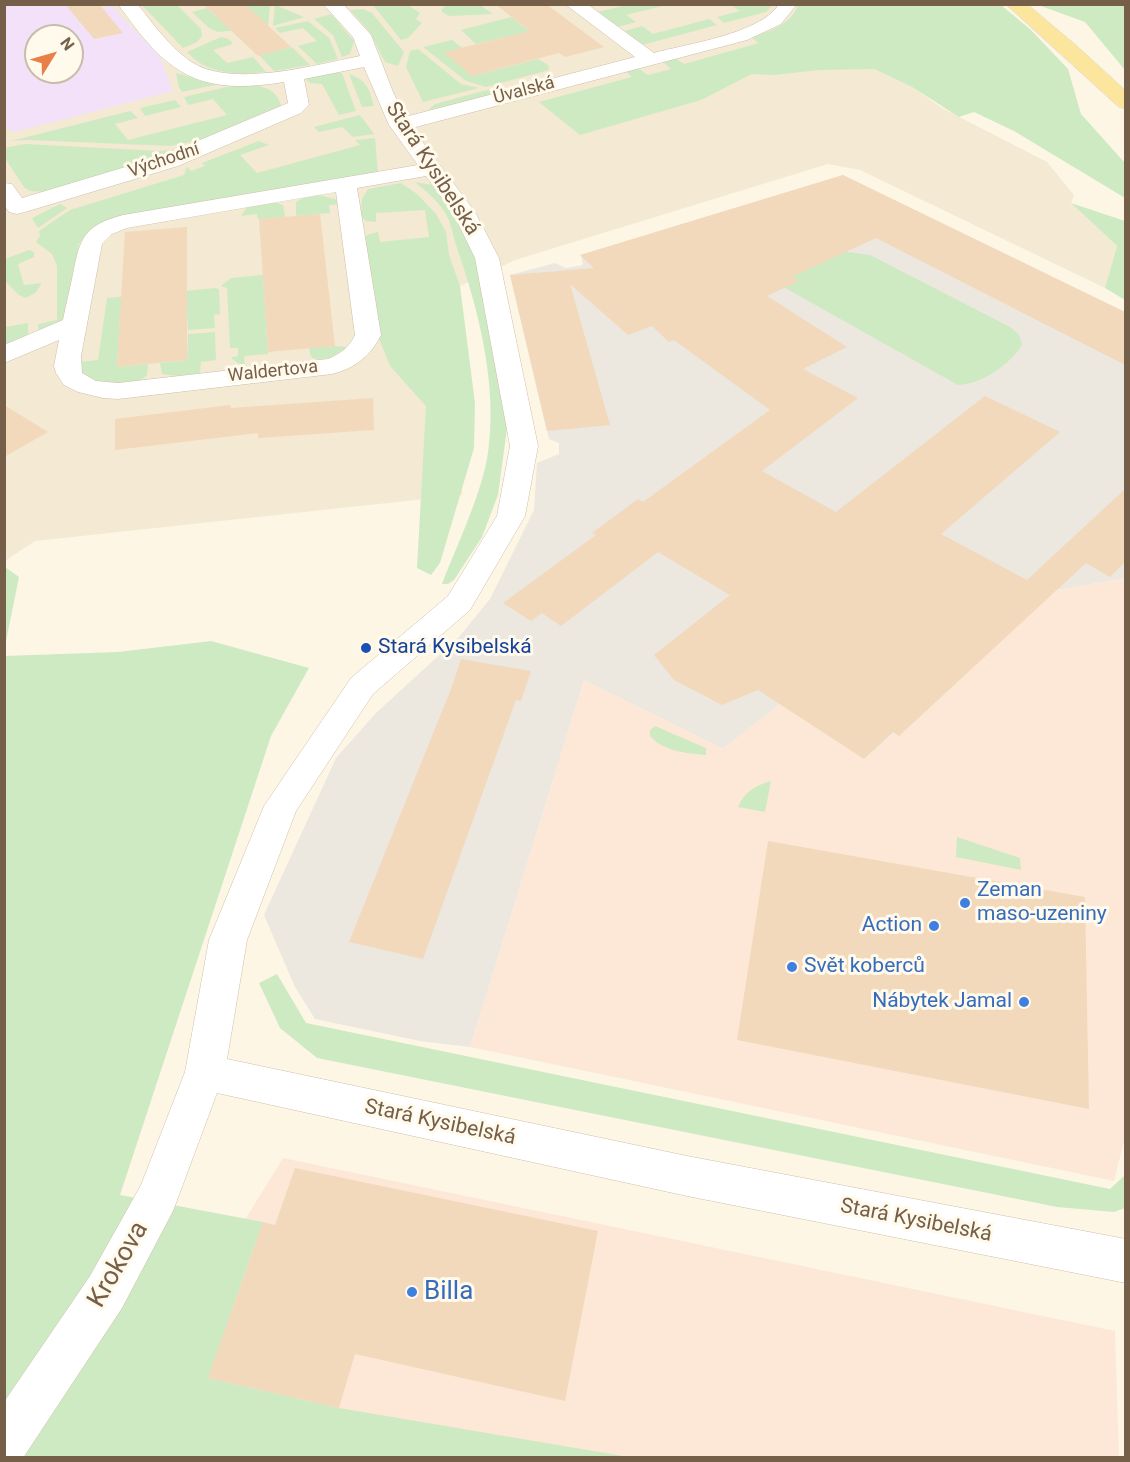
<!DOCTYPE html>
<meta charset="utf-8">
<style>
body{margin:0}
#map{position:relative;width:1130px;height:1462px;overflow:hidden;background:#fdf6e5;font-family:Roboto,sans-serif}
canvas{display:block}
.frame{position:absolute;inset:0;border:6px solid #765f49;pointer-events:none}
.north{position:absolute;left:24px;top:24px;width:60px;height:60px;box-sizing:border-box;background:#fffaeb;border:2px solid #c8bcaa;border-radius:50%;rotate:53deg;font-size:16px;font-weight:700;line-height:24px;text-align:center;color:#765f49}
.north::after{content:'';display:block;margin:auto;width:21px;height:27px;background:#e88048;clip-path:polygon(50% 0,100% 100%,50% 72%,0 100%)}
</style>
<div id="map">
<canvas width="1130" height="1462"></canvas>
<div class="frame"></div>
<div class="north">N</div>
</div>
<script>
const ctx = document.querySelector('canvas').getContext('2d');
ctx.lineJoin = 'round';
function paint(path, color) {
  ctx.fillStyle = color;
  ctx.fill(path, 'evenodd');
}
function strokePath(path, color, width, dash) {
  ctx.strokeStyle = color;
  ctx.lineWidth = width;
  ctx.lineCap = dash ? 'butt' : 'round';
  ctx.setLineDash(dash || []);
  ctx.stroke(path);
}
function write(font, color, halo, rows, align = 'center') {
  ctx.font = font + ' Roboto,sans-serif';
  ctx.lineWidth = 6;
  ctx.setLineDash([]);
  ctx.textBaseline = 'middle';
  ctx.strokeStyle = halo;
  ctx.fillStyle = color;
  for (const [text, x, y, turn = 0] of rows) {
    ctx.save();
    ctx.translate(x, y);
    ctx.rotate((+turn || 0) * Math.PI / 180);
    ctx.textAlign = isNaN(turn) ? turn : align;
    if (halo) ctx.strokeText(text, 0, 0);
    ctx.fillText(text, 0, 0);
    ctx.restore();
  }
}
const residential = new Path2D(`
 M5,5H823L874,69L912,87L942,108L1047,162L1074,195L1071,203L1117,246L1105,288L860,170L828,164L515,260L460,286L462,495L35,541L5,561ZM36,36H72V72H36Z`);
const commercial = new Path2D(`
 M1125,578L1126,1133L1114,1181L470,1047L584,680L723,749L780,704L864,759L1057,590Z
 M283,1158L1115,1331L1119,1457L361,1458L133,1401Z`);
const industrial = new Path2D(`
 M843,175L1125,312V578L1057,590L864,759L780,704L723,749L584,680L470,1047L420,1041L315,1019L295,987L264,915L336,758L376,713L459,637L490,599L534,510L537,463L559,454V443L549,439L510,275L555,263L566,268L583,265L581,255Z`);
const education = new Path2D(`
 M4,5H74L82,12L112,6L161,58L173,91L14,132L5,127ZM36,36H72V72H36Z`);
const green = new Path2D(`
 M447,4L480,5L493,14L449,16L441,11Z
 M660,4L662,6L626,15L636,22L614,28L593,13L627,5Z
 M142,5H177L201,29L202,36L197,42L183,48Z
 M245,5L270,6L268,27L218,32L209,28L192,12L207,8L215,16L248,8Z
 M275,5L304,17L273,26Z
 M373,5H408L420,13L416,19L422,23L408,38L401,40Z
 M731,5H773L766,12L724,23L717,17L740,11Z
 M798,5H1001L1031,30L1068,69L1081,114L1125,163V198L1014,131L974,112L959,117L912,87L874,69L820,70L773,75L752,74L701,100L580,135L539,102L632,77L624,70L636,67L648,75L671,69L661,60L673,57L684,64L759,43L750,37C769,32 791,25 798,5Z
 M1038,5H1125V70L1085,22Z
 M363,9L372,13L404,52L398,66L385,62L369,31L350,10Z
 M331,14L354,41L350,54L342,57L333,35L314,19Z
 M511,17L538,37L517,42L509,36L476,44L461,30Z
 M709,19L717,25L642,45L621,32L642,26L653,34Z
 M308,21L329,38L338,59L317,64L298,46L317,41L303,28L280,33L275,28Z
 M221,37L229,39L233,44L213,50L227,63L253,57L266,72C237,75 208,75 187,52Z
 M452,40L462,48L445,53L472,76L538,59L548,65L549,70L486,87L466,81L423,47Z
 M292,47L310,65L274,71L259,55Z
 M418,49L461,84L479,88L423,102L406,67L410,51Z
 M326,72L342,73L356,111L339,115L322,84L311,83L306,80L307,77Z
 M176,73L215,84V85L182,92L179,87Z
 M349,74C367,80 369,89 374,106L362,107Z
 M235,85C253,85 276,84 281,106L278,109L221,136L170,146L29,140L11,141L130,111L138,118L115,124L128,140L227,115L213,99L188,105L184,97Z
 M487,90L498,94L428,110L435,104Z
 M175,100L181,107L145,116L140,108Z
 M360,115L374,134L353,137L342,127L319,132L314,127Z
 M375,138L378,173L89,232L79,244L67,313L59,323L39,334L38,324L57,320V266L52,254L36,242L40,236L39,231L70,210L184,175L187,167L191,171L205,166L202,163L259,141L269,145L240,155L257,173L360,145L355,140Z
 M25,144L160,151L192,148L48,192L30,191L24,187L5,158L4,148Z
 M415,182L432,185L440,193L470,244L481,276L508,421L498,495L482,537L454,580L448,584H442C457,545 479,500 487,459C499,389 479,311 456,245C453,236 452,227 448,218C441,203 427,192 415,182Z
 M401,183L417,194L436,214L446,232L449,255L460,286L475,403L474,448L440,563L431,575L417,568L426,406L390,366L378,336L363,240L367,235L378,232L380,242L429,237L425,210L376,213V222L366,221L361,216L362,199L368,189Z
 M319,195L335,199L339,204L329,205L330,213L296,216V202L303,198Z
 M273,202L283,205L285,217L258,219L257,214L241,216L247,207Z
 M1071,203L1125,221V300L1105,288L1117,246Z
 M60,204L67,208L38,228L32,218Z
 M812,227L848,252L870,255L1010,327L1019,335L1022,345C1009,365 982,384 958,385L746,266Z
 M29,250L34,252V257L18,264L24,285L42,283L35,293L26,298L19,295L5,281V259Z
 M263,275L268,354L244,356L245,368L232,359V357L238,356V348H230L227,288L221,286L231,278Z
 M216,288L219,290L220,314L214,315L215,328L188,330L187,311L120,317L117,367L148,364L147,375C136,388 97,387 84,375C80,372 80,367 78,362L98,360L107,298Z
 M28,323V337L5,347V327Z
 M215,332L216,360L201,362L200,373L177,376L162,374L160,363L187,360L188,334Z
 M335,346L349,347L333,358L315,359L311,357L309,348Z
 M5,567L19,577L5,646Z
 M211,641L309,668L271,736L120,1195L263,1222L208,1378L339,1408L629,1457H5L4,656L118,652Z
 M655,726L706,748V755C686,753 664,752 650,736V730Z
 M771,781L765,812L738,807C744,792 756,785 771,781Z
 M957,837L1020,858L1021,870L956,857Z
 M277,974L306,1023L1110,1189L1125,1175V1208L1114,1212L1057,1207L317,1058L280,1028L259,983Z`);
const building = new Path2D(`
 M65,4H99L123,33L94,39Z
 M203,4H245L291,47L258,56Z
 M495,4H546L604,47L565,57L559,53L472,76L444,52L530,31Z
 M843,175L1125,312V365L876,238L792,277L799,281L767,296L847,347L803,369L858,398L762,471L836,512L985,396L1060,432L941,534L1027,580L1125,489V562L1110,577L1086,563L899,736L893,732L864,759L758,690L722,705L674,680L654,655L730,595L658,552L561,626L542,613L531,621L503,603L596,535L592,533L638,499L643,502L770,410L674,340L669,342L652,326L628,335L570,284L610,425L547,431L510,275L594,268L580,255Z
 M320,214L335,346L268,352L259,219Z
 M187,227V360L117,367L125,232Z
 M373,398L374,430L258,438V433L115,450V419L230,405L231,408Z
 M4,405L48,432L4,457Z
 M461,659L531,671L521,701L516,700L423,959L349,942L451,689Z
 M768,841L1085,897L1089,1109L737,1040Z
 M295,1168L598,1231L565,1401L355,1354L339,1408L208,1378L263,1222L275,1225Z`);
const street = new Path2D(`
 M118,4H137C154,24 169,47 190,61C229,89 316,65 360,56L353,37L323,4H343L371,35L393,92L405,117L635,57L565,4H587L654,53C686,44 761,34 779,4H797L781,24L747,40L412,128L475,212L499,258L538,446L525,516L470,610L373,694L296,811L247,940L227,1059L687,1156L1126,1239V1283L687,1196L217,1093L173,1211L122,1308L23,1458H4V1402L90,1276L141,1185L185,1072L209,940L264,806L351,678L448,596L497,516L510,446L475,258L453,213L426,176L357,188L381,335C370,357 355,368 332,374L118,399L103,398L78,392L64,385L56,373L54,366L59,340L4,363V345L63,320C66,304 70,289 73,274C80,237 85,225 123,215L418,165L389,125L364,67L304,79L309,105L301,113L178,166L25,212L17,214L9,212L4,205V183L12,184L22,198L162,156L288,103L284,82C197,96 167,74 118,4ZM336,192L355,335C350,347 340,354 328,359L118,383L96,381L82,373L81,356L102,244L112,234L127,228Z`);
const primary = new Path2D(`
 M1006,4H1027L1078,47L1126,91V109L1119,107Z`);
const markers = [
 [366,648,6,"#1a4fb4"],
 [965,903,6,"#3f7fe0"],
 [934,926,6,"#3f7fe0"],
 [792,967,6,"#3f7fe0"],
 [1024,1002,6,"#3f7fe0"],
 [412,1292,6,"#3f7fe0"]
];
const farStreetnames = [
 ["Úvalská",524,91,-15],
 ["Východní",164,161,-19],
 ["Waldertova",273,372,-6]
];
const streetNames = [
 ["Stará Kysibelská",432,169,57],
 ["Stará Kysibelská",440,1123,12],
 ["Stará Kysibelská",916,1221,11]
];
const transitNames = [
 ["Stará Kysibelská",378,648]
];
const shopNames = [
 ["Zeman",977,891],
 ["maso-uzeniny",977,915],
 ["Action",922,926,"right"],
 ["Svět koberců",804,967],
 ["Nábytek Jamal",1012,1002,"right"]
];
const nearStreetnames = [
 ["Krokova",119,1265,-60]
];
const nearShopnames = [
 ["Billa",424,1292]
];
paint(residential, '#f4e9d3');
paint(commercial, '#fde8d8');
paint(industrial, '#ece7df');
paint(education, '#f3e1f9');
paint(green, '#ceeac3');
paint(building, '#f2d9bc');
strokePath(street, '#cebfab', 1);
strokePath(primary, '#dbd5d0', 1);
paint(street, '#fff');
paint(primary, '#fce59c');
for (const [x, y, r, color] of markers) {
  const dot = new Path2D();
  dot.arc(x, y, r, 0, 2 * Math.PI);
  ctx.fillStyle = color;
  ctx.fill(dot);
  strokePath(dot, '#fffaeb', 2);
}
write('18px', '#765f49', '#fffaeb', farStreetnames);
write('21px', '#765f49', '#fffaeb', streetNames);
write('21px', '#164399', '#fffaeb', transitNames, 'left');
write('21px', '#366cbe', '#fffaeb', shopNames, 'left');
write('26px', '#765f49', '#fffaeb', nearStreetnames);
write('26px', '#366cbe', '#fffaeb', nearShopnames, 'left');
</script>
